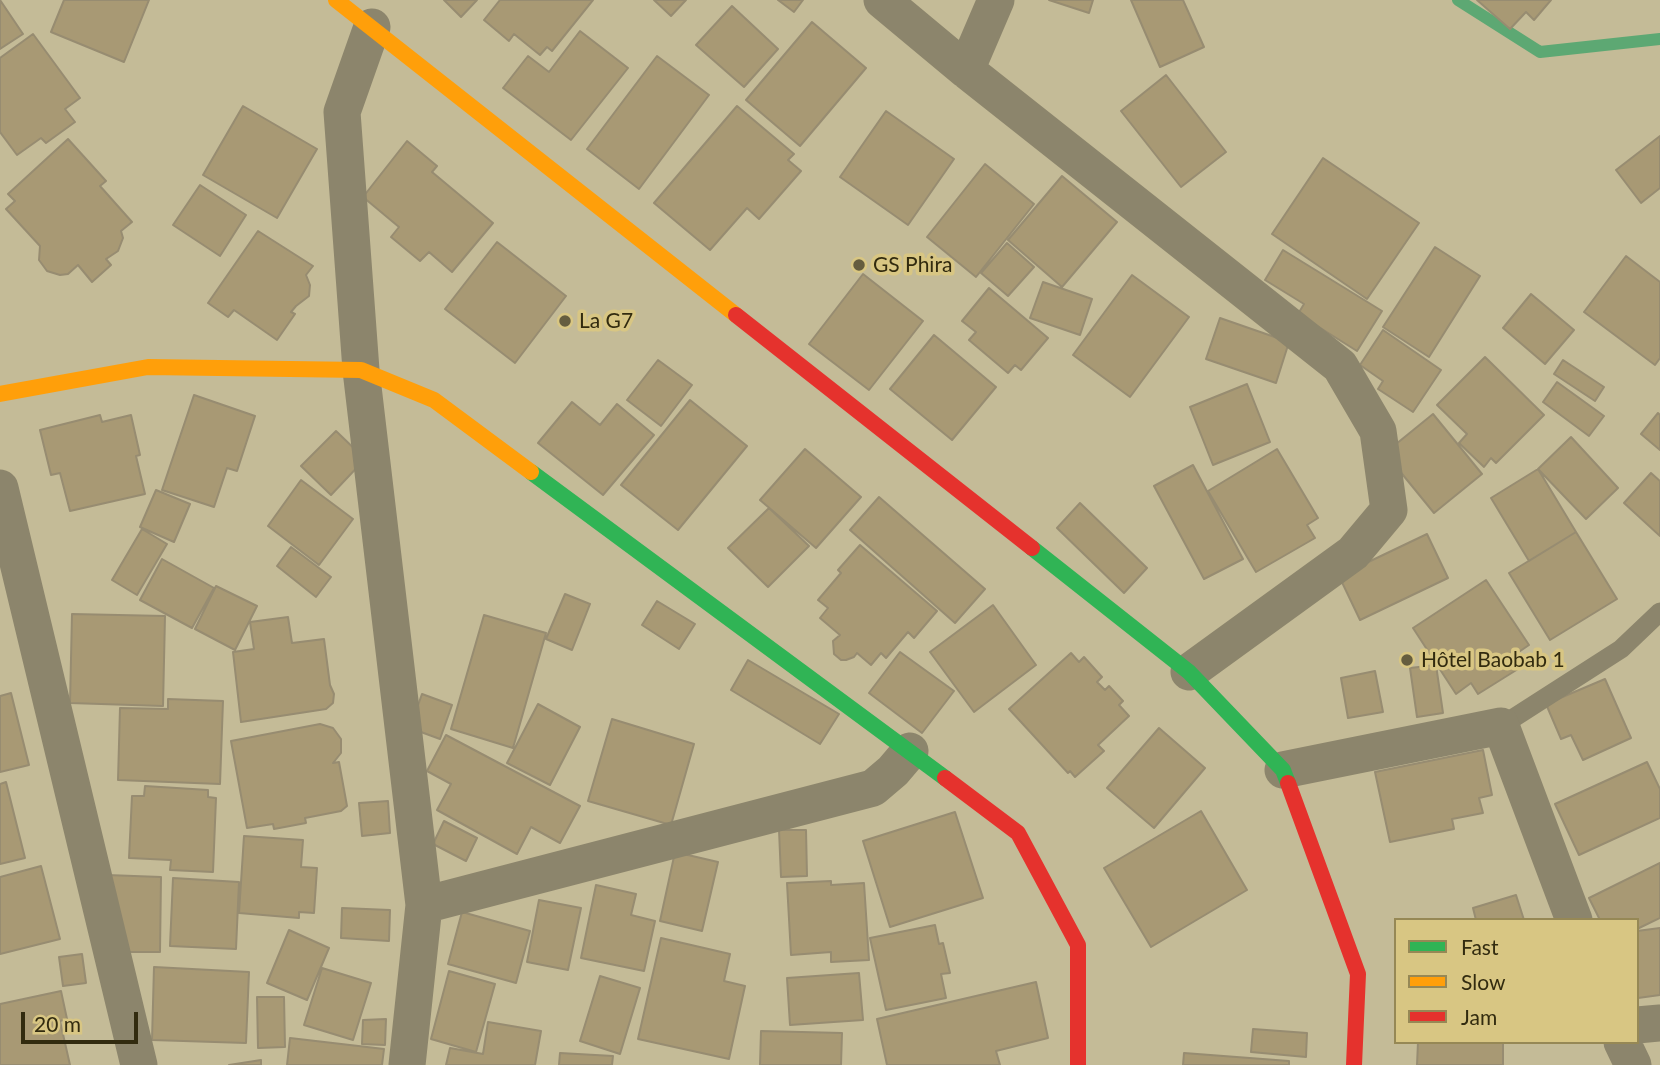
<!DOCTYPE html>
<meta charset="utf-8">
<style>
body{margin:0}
#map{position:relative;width:1660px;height:1065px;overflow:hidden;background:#c4bb97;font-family:Lato,sans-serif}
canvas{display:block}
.legend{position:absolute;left:1394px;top:918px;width:245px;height:126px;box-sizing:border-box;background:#d8c683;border:2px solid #968855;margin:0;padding:9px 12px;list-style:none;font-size:21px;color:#322b0f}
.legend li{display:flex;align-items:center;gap:14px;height:35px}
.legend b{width:35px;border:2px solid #968855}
.scale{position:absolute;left:21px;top:1012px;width:117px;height:32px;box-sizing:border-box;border:4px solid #322b0f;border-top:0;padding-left:9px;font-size:21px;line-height:24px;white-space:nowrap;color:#322b0f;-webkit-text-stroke:5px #d8c683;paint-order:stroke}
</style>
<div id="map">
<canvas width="1660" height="1065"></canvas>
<ul class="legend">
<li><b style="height:9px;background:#30b455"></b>Fast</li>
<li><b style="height:9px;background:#ff9f0a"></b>Slow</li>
<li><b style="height:9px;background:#e5322d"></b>Jam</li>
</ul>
<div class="scale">20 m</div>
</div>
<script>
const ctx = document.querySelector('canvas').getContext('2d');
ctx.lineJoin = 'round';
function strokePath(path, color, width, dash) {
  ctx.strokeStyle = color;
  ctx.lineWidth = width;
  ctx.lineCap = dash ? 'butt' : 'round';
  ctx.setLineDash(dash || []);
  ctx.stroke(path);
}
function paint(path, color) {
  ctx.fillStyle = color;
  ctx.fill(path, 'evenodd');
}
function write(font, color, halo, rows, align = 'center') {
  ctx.font = font + ' Lato,sans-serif';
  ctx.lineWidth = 7;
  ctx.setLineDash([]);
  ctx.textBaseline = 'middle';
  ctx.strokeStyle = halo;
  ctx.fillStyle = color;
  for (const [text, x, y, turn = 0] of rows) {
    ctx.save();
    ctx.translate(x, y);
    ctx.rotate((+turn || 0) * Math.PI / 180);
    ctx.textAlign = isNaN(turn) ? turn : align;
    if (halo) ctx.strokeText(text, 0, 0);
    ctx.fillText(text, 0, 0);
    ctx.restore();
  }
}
const stream = new Path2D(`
 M1458,0L1540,52L1660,39`);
const building = new Path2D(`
 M0,0L23,34L0,49Z
 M64,0H149L124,62L51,32Z
 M444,0H477L461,17Z
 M500,0H593L552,51L547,47L540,55L514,34L509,41L484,20Z
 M654,0H686L671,16Z
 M778,0H803L794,12Z
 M1049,0H1093L1089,13Z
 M1131,0H1183L1204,47L1160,67Z
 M1477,0H1551L1534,20L1526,12L1510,29Z
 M732,6L778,49L744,87L696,45Z
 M812,22L866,68L800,146L746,100Z
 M580,31L628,68L571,140L503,88L528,56L549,72Z
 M33,34L80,98L65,109L75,122L46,143L41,138L17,155L0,132V58Z
 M657,56L709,95L639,189L587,149Z
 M1166,75L1226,152L1181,187L1121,111Z
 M243,106L317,149L277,218L203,175Z
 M737,106L794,154L788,160L801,171L759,219L747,208L710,250L654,203Z
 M886,111L954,159L908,225L840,177Z
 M1660,136V188L1641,203L1616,170Z
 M68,139L106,181L100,186L132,222L121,231L123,238L118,251L106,259L111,265L92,282L78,265L68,274L60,275L47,271L39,260L40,246L6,209L15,201L8,194Z
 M407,141L437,166L432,172L493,223L452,272L429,252L420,261L391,237L399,227L363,197Z
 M1323,158L1419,223L1367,299L1272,234Z
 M985,164L1034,204L976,277L927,237Z
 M1062,176L1117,222L1062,287L1008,240Z
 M200,185L246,215L220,256L173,225Z
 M258,231L313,266L306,275L310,285L309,296L296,306L291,312L295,314L277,340L234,310L228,317L208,303Z
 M497,242L566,296L515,363L445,309Z
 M1007,243L1034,267L1008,296L981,273Z
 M1435,247L1480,276L1429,357L1383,327Z
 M1283,250L1382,311L1357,351L1298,314L1304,304L1265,280Z
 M1626,256L1660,282V358L1655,365L1584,312Z
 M863,274L923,321L869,390L809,344Z
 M1132,275L1189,317L1130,397L1073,355Z
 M1043,282L1092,299L1080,335L1030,318Z
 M989,288L1048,338L1021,370L1015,365L1008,373L969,340L976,332L962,321Z
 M1531,294L1574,330L1545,364L1503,328Z
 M1220,318L1289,342L1276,383L1206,359Z
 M1383,330L1441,370L1413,412L1378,389L1383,381L1360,365Z
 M934,335L996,387L952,440L890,389Z
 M1485,357L1544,415L1496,463L1491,458L1484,467L1459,443L1467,434L1437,405Z
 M658,360L692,385L661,426L627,400Z
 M1563,360L1604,387L1595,401L1554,374Z
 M1557,382L1604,416L1589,436L1543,402Z
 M1247,384L1270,442L1213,465L1190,407Z
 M194,395L255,416L237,471L227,468L214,507L162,490Z
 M690,400L747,446L678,530L621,485Z
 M572,402L600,425L617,404L654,435L603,495L538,443Z
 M1658,413L1660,415V450L1641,434Z
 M1433,414L1482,474L1434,513L1385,453Z
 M100,415L102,422L131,415L140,455L136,456L145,494L70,511L60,473L51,475L40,430Z
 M336,431L365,459L331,495L301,466Z
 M1571,437L1618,488L1586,519L1538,469Z
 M805,449L861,497L816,548L760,500Z
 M1277,449L1318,518L1307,525L1315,538L1256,572L1208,491Z
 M1193,465L1243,559L1204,579L1154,486Z
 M1538,469L1576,532L1529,561L1491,498Z
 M1651,473L1660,481V536L1624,503Z
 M301,480L353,519L319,565L268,526Z
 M156,490L190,504L174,542L140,527Z
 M879,497L985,589L955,623L850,530Z
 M1080,503L1147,568L1124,593L1057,528Z
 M769,508L809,546L768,587L728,548Z
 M142,529L167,544L137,595L112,580Z
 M1576,532L1617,599L1550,640L1509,573Z
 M1427,534L1448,578L1360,620L1339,576Z
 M860,545L937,611L914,638L908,632L886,658L881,653L871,665L857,653L854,657L846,660H841L834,654L833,641L840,635L820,618L828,608L818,600L841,573L838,570Z
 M291,547L331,577L316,597L277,566Z
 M162,559L214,588L192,628L140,600Z
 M1486,580L1529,645L1510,658L1518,669L1478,694L1471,683L1456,694L1413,628Z
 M216,586L257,606L235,650L195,629Z
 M565,594L590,604L572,650L546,639Z
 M657,601L695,624L679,649L642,625Z
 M993,605L1036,665L974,712L930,652Z
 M72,614L165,616L163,706L70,703Z
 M484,615L546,633L513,748L451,729Z
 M288,617L292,643L324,639L330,685L334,694L333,703L326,709L241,722L233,652L254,649L250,622Z
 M900,652L954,691L922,733L869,693Z
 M1071,653L1079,662L1084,657L1102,677L1097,682L1105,690L1109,686L1123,701L1119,705L1129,716L1098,745L1104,751L1075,777L1070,771L1068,773L1009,709Z
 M748,660L839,714L820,744L731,690Z
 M1436,665L1443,713L1417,717L1410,668Z
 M1375,671L1383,712L1348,718L1341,678Z
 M1605,679L1631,738L1583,760L1571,735L1561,739L1546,704Z
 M11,693L29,765L0,772V696Z
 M422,694L452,705L440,739L410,728Z
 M168,699L223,701L220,784L118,780L120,708L168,709Z
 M538,704L580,727L550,785L507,763Z
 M612,719L694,744L671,825L588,801Z
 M320,724L333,728L341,739V753L333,763L339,762L347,806L341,811L305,818L306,823L274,829L273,824L247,828L231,741Z
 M1159,728L1205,768L1154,828L1107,788Z
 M446,735L580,806L560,843L531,827L517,854L437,810L451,784L427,771Z
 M1483,750L1492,795L1479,798L1483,813L1452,819L1454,829L1390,842L1375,772Z
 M1647,762L1660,789V818L1579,855L1555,804Z
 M6,782L25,858L0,864V784Z
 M145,786L208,790V797L216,798L213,872L170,870L171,860L129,858L132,796H144Z
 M388,801L390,833L362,836L359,803Z
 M1201,811L1247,890L1151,947L1104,868Z
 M955,812L983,898L890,927L863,841Z
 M444,821L477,838L466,861L433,844Z
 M779,830H806L807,876L781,877Z
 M244,836L303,840L301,867L317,868L314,913L299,912V918L239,913Z
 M675,852L718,862L702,931L660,921Z
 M1660,863V918L1637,929V920H1600L1589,898Z
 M41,866L60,939L0,954V877Z
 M107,875L161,877L160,952H124Z
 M173,878L239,882L236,949L170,946Z
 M831,881V885L864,883L869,960L831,962V952L791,955L787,883Z
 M596,885L636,894L631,915L655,921L644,971L581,958Z
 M1516,895L1524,920H1476L1473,908Z
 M539,900L581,908L568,970L527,962Z
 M342,908L390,910L389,941L341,938Z
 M462,912L530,931L516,983L448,964Z
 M935,925L939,944L943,943L950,973L941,974L946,998L886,1010L870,938Z
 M1660,928V995L1638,998L1637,931Z
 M289,930L329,948L307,1000L267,983Z
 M661,938L730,954L724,981L745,986L729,1059L638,1039Z
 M82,954L86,983L63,986L59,957Z
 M154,967L249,972L246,1043L152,1040Z
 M322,968L371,983L353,1040L304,1025Z
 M449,971L495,984L476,1052L431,1039Z
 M859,973L863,1020L790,1025L787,978Z
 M600,976L640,988L620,1054L580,1041Z
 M1036,982L1048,1038L996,1051L1000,1065H887L877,1019Z
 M61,991L67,1019L60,1021L70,1065H0V1004Z
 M257,997H284L285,1047L258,1048Z
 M386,1019L385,1045L362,1044L363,1020Z
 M488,1022L541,1031L535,1065H446L450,1048L483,1054Z
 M1253,1029L1307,1033L1306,1057L1251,1052Z
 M761,1031L842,1033L841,1065H760Z
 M290,1038L384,1049L382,1065H287Z
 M1418,1042H1503V1065H1417Z
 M560,1053L613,1056L612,1065H559Z
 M1184,1053L1289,1061V1065H1183Z
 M261,1060V1065H229Z`);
const lane = new Path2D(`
 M1501,726L1621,649L1660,612`);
const street = new Path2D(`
 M882,0L966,70L1340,366L1378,431L1389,510L1353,553L1189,672
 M372,27L342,112L361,370L424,905L407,1065
 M966,70L996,0
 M0,488L139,1065
 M1283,770L1501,726L1574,920
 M424,905L873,788L893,771L910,751
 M1637,1025L1660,1023
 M1622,1042L1633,1065`);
const fast = new Path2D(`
 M531,472L945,778
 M1032,548L1189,672L1283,770L1288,783`);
const slow = new Path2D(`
 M336,0L736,315
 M0,394L148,367L361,370L434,400L531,472`);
const jam = new Path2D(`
 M736,315L1032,548
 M945,778L1018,833L1078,945V1065
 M1288,783L1358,974L1354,1065`);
const markers = [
 [859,265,7,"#655d3f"],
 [565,321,7,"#655d3f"],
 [1407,660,7,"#655d3f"]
];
const poiNames = [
 ["GS Phira",873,265],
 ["La G7",579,321],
 ["Hôtel Baobab 1",1421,660]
];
strokePath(stream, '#5da873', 12);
paint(building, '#a89974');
strokePath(building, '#978c71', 2);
strokePath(lane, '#8c856c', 19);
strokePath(street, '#8c856c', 37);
strokePath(fast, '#30b455', 16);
strokePath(slow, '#ff9f0a', 16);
strokePath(jam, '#e5322d', 16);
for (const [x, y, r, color] of markers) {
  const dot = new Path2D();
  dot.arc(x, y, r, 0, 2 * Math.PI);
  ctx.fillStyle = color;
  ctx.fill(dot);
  strokePath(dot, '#d8c683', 2.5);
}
write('21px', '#322b0f', '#d8c683', poiNames, 'left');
</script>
